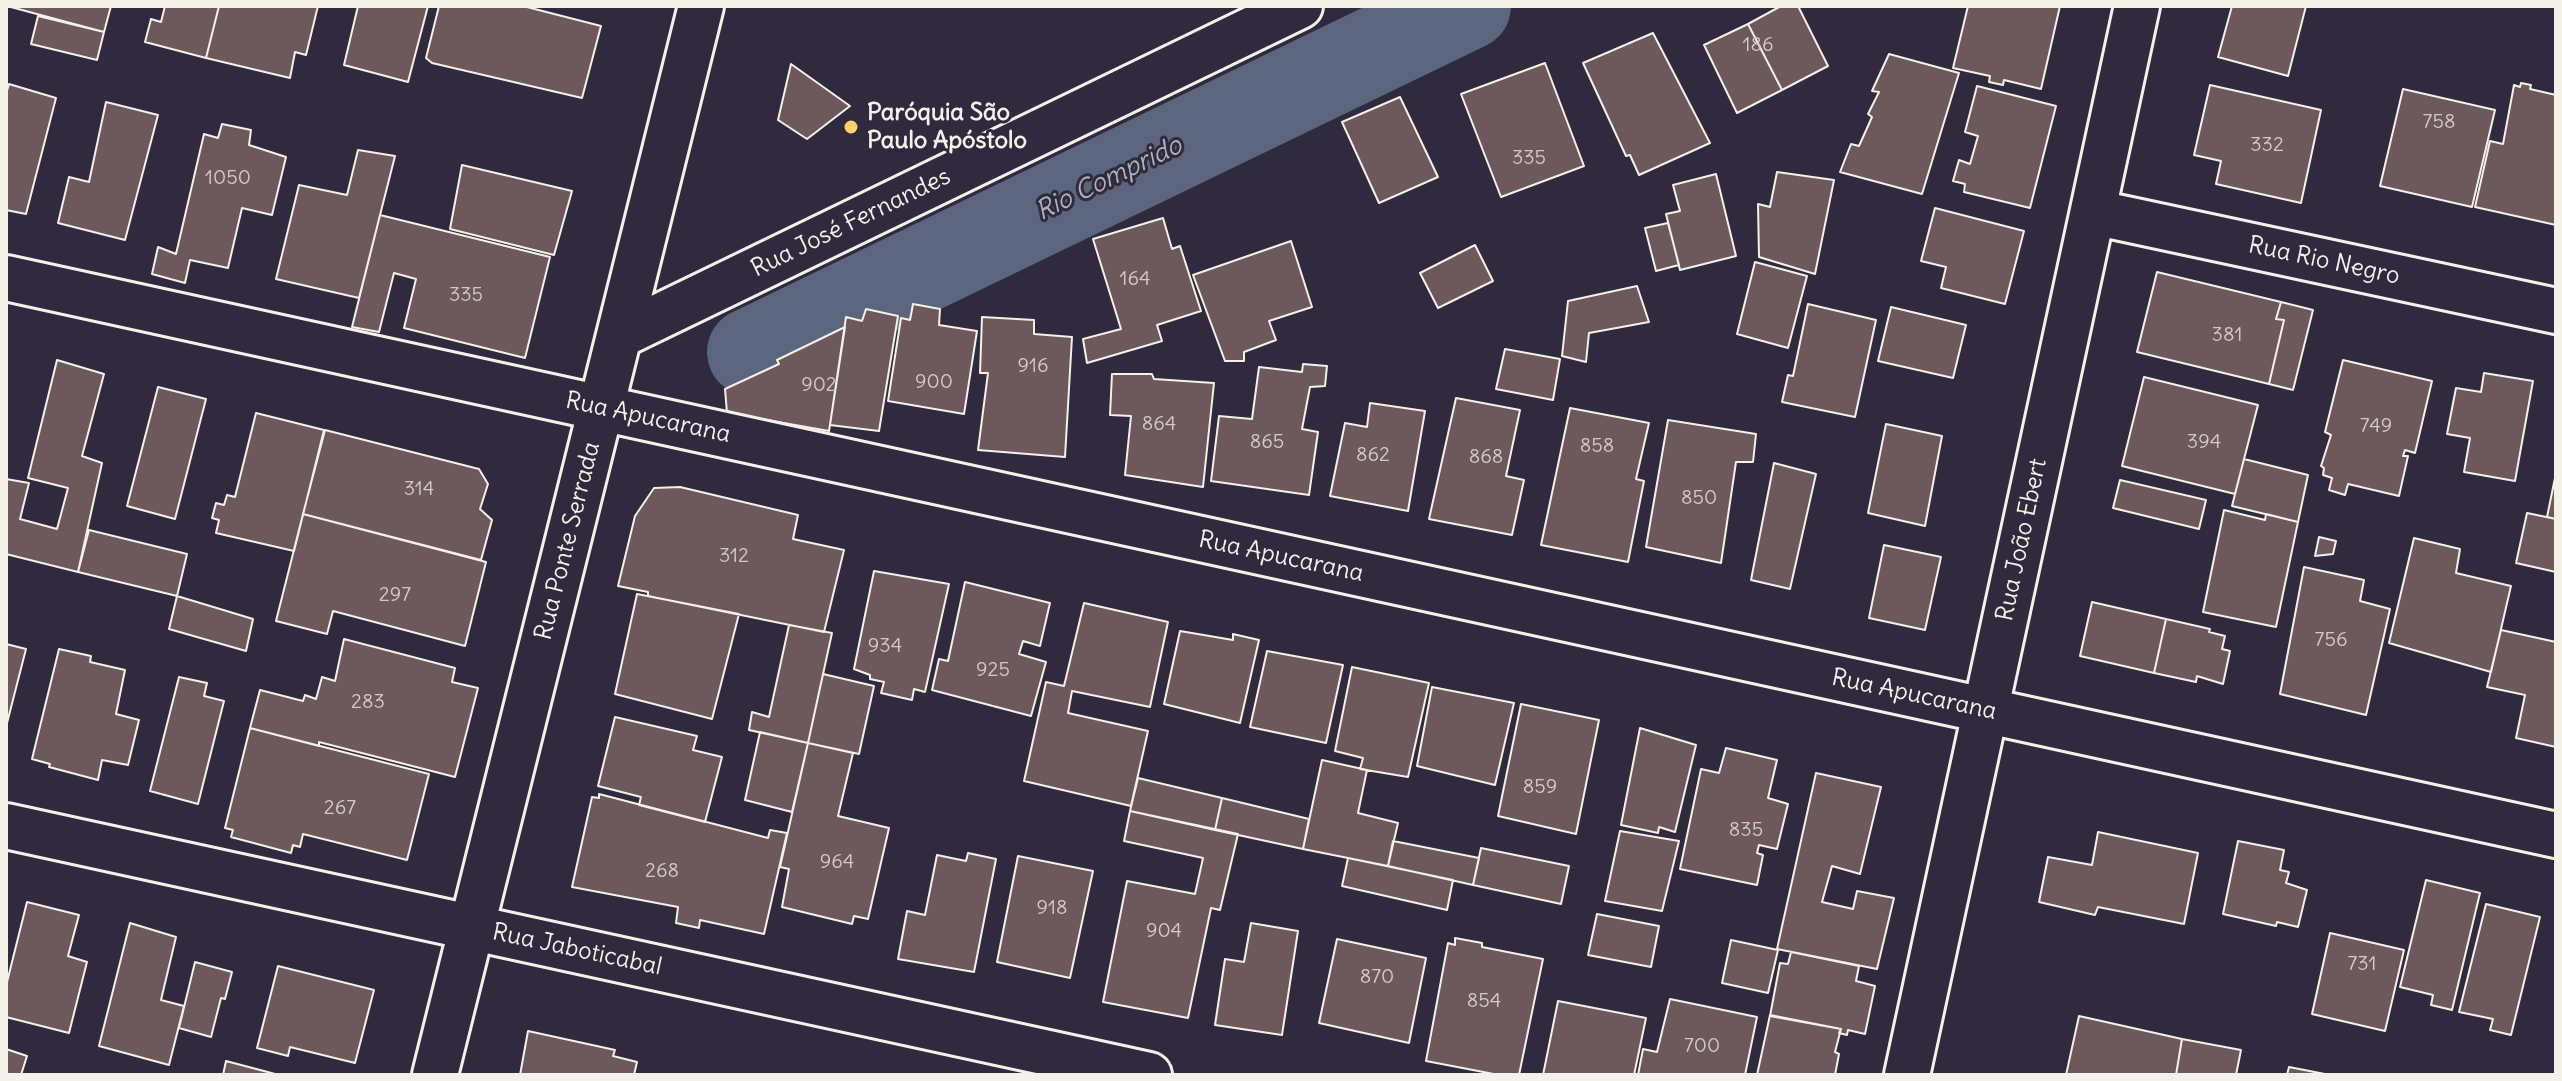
<!DOCTYPE html>
<meta charset="utf-8">
<style>
body{margin:0}
#map{position:relative;width:2562px;height:1081px;overflow:hidden;background:#2f2a3d;font-family:Delius,sans-serif}
canvas{display:block}
.frame{position:absolute;inset:0;border:8px solid #f4f1e8;pointer-events:none}
</style>
<div id="map">
<canvas width="2562" height="1081"></canvas>
<div class="frame"></div>
</div>
<script>
const ctx = document.querySelector('canvas').getContext('2d');
ctx.lineJoin = 'round';
function strokePath(path, color, width, dash) {
  ctx.strokeStyle = color;
  ctx.lineWidth = width;
  ctx.lineCap = dash ? 'butt' : 'round';
  ctx.setLineDash(dash || []);
  ctx.stroke(path);
}
function paint(path, color) {
  ctx.fillStyle = color;
  ctx.fill(path, 'evenodd');
}
function write(font, color, halo, rows, align = 'center') {
  ctx.font = font + ' Delius,sans-serif';
  ctx.lineWidth = 6;
  ctx.setLineDash([]);
  ctx.textBaseline = 'middle';
  ctx.strokeStyle = halo;
  ctx.fillStyle = color;
  for (const [text, x, y, turn = 0] of rows) {
    ctx.save();
    ctx.translate(x, y);
    ctx.rotate((+turn || 0) * Math.PI / 180);
    ctx.textAlign = isNaN(turn) ? turn : align;
    if (halo) ctx.strokeText(text, 0, 0);
    ctx.fillText(text, 0, 0);
    ctx.restore();
  }
}
const river = new Path2D(`
 M751,352L1467,6`);
const building = new Path2D(`
 M7,6H111L104,32Z
 M165,6H219L206,58L145,42L151,19L161,22Z
 M219,6H318L306,55L295,52L290,78L206,58Z
 M358,6H428L408,82L344,65Z
 M439,6H523L601,26L582,98L432,63L426,58Z
 M1781,6H1798L1828,66L1782,90L1748,24Z
 M1968,6H2060L2041,89L2004,80L2003,85L1989,82L1990,76L1953,68Z
 M2232,6H2306L2288,76L2218,57Z
 M38,16L104,32L97,60L31,44Z
 M1748,24L1782,90L1737,113L1704,45Z
 M1653,33L1710,143L1639,175L1630,155L1626,156L1583,63Z
 M1889,54L1959,73L1922,194L1840,172L1851,144L1859,146L1872,117L1868,114L1879,92L1872,91Z
 M1545,63L1584,166L1501,197L1461,94Z
 M791,64L850,106L807,139L778,120Z
 M2521,83L2531,85L2530,89L2556,95V225L2475,207L2490,141L2503,144L2514,85L2520,87Z
 M9,84L56,98L26,214L6,210V94Z
 M2210,85L2321,110L2301,203L2216,184L2221,161L2194,155Z
 M1977,86L2056,106L2030,208L1964,192L1965,184L1953,181L1959,160L1970,164L1978,136L1965,132Z
 M2403,89L2495,110L2472,207L2380,186Z
 M1400,97L1438,177L1379,203L1342,122Z
 M106,102L158,115L125,240L58,223L69,177L89,182Z
 M222,124L251,130L249,145L286,157L272,215L242,208L228,268L190,260L185,283L152,274L158,247L176,254L204,134L218,138Z
 M358,150L395,156L359,298L276,279L299,185L347,195Z
 M462,165L572,191L554,255L450,229Z
 M1777,172L1834,180L1815,274L1759,257L1758,204L1770,207Z
 M1716,174L1736,256L1680,270L1666,214L1680,211L1673,185Z
 M1935,208L2024,231L2005,304L1941,288L1946,267L1921,261Z
 M380,215L550,257L525,358L404,328L416,279L394,273L379,332L352,327Z
 M1163,218L1172,249L1180,246L1201,311L1157,325L1162,341L1087,363L1083,339L1121,329L1093,239Z
 M1668,223L1679,265L1656,271L1645,228Z
 M1291,241L1312,307L1269,321L1276,340L1244,352V361H1225L1193,275Z
 M1475,245L1493,281L1438,308L1420,273Z
 M1755,262L1807,276L1788,348L1737,334Z
 M2157,272L2281,302L2276,319L2284,320L2269,384L2137,352Z
 M1637,286L1649,322L1589,333L1586,362L1562,356L1568,301Z
 M2281,302L2313,310L2293,390L2269,384L2284,320L2276,319Z
 M913,304L940,309L939,325L977,331L964,414L888,401L901,318L910,320Z
 M1808,304L1876,320L1855,417L1782,402L1788,375L1793,376Z
 M1891,307L1966,325L1953,378L1878,361Z
 M866,309L898,316L879,431L830,425L846,317L862,321Z
 M982,317L1034,320V334L1072,337L1065,457L978,450L988,373H980Z
 M845,327L829,431L727,413L725,389L779,364L777,360Z
 M1505,349L1560,359L1553,400L1496,389Z
 M57,360L104,374L82,456L102,463L78,572L6,554V479L29,483L20,519L57,529L68,488L28,478Z
 M2343,360L2432,381L2415,453L2405,450L2403,456H2408L2399,496L2348,484L2345,495L2329,490L2332,478L2323,475L2324,468L2321,466L2331,435L2325,432Z
 M1303,364L1327,366L1325,386L1310,387L1302,429L1318,432L1309,495L1211,481L1219,416L1252,419L1259,367L1302,372Z
 M2484,373L2533,381L2515,481L2464,472L2470,438L2447,434L2456,388L2481,392Z
 M1112,374H1152L1154,379L1214,383L1203,487L1125,475L1131,416L1110,415Z
 M2144,377L2258,405L2235,494L2122,466Z
 M158,387L206,399L175,519L127,506Z
 M1456,398L1520,410L1506,476L1524,480L1512,535L1429,519Z
 M1370,403L1425,411L1408,511L1330,496L1345,423L1367,427Z
 M1570,408L1649,423L1636,479L1644,481L1628,562L1541,545Z
 M256,413L324,430L294,551L216,533L219,520L212,518L216,503L224,505L227,495L235,497Z
 M1668,420L1756,434L1753,462H1736L1721,563L1646,547Z
 M1886,424L1942,436L1925,526L1868,513Z
 M325,430L479,469L488,484L480,509L492,520L481,560L303,514Z
 M2244,459L2308,475L2298,522L2232,506Z
 M1774,463L1816,474L1790,589L1751,580Z
 M2556,473V519L2547,517Z
 M2120,480L2206,500L2199,529L2113,508Z
 M680,487L798,515L793,539L844,550L824,632L648,596V592L618,586L635,516L654,488Z
 M2224,510L2265,520L2266,514L2298,522L2276,627L2203,612Z
 M2527,513L2556,519V572L2516,563Z
 M303,514L486,562L465,646L333,611L327,634L276,621Z
 M89,530L187,554L177,596L78,572Z
 M2319,537L2336,541L2333,554L2315,556Z
 M2414,538L2460,549L2456,573L2511,586L2491,672L2389,643Z
 M1884,545L1941,557L1925,630L1869,618Z
 M2304,567L2364,580L2360,601L2390,609L2366,715L2280,694Z
 M874,571L949,584L925,692L914,689L912,700L881,693L884,682L870,679V675L854,669Z
 M965,582L1050,603L1040,646L1023,641L1019,654L1046,662L1031,716L932,690L939,659L948,661Z
 M637,594L739,614L712,719L615,694Z
 M177,596L253,619L246,651L169,629Z
 M2092,602L2166,619L2154,673L2080,656Z
 M1084,603L1168,622L1150,707L1072,691L1068,713L1148,731L1131,806L1024,781L1046,682L1064,686Z
 M2166,619L2210,629L2209,632L2225,636L2222,649L2230,651L2223,684L2197,676L2196,682L2154,673Z
 M789,625L832,633L808,743L749,730L752,712L769,717Z
 M2501,630L2556,642V747L2516,738L2525,695L2487,687Z
 M1180,631L1233,640V634L1259,640L1240,723L1164,704Z
 M344,639L455,668L452,682L478,688L455,777L319,742V746L250,728L260,690L303,701L305,695L316,699L322,677L335,681Z
 M6,644L26,649L6,727Z
 M59,649L91,656L90,662L125,670L116,714L139,720L128,765L102,760L98,780L49,767L50,764L32,759Z
 M1267,651L1343,665L1326,743L1250,727Z
 M1352,667L1429,683L1408,777L1360,769L1363,758L1335,751Z
 M823,674L874,686L859,754L808,743Z
 M179,677L207,683L204,696L224,701L198,804L150,791Z
 M1432,687L1514,703L1495,785L1417,766Z
 M1521,704L1599,720L1576,834L1498,816Z
 M615,717L697,736L693,750L722,757L705,822L639,805L641,797L598,786Z
 M250,728L429,774L407,860L303,834L300,847L293,845L291,853L231,837L233,830L225,828Z
 M1640,728L1696,745L1675,832L1659,827L1658,833L1621,825Z
 M760,732L808,743L792,812L745,800Z
 M808,743L853,753L838,816L889,828L868,919L854,916L852,924L782,907L789,869L780,867Z
 M1726,748L1777,760L1768,798L1788,804L1777,849L1759,845L1757,853L1763,855L1757,885L1680,869L1701,769L1719,773Z
 M1322,760L1367,770L1358,813L1398,823L1388,866L1303,849Z
 M1816,773L1881,787L1860,874L1832,866L1822,902L1853,909L1857,891L1894,898L1877,969L1777,949Z
 M1138,778L1222,798L1215,830L1130,811Z
 M599,794L768,838L770,830L787,833L764,934L700,920L699,928L676,923L678,907L572,887L592,797L599,798Z
 M1222,798L1309,819L1303,849L1215,830Z
 M1130,811L1238,834L1220,910L1211,908L1188,1018L1103,1002L1127,881L1195,894L1203,858L1124,841Z
 M1620,831L1679,841L1662,911L1605,901Z
 M2098,832L2198,853L2184,924L2098,907L2095,915L2039,902L2048,857L2092,865Z
 M1393,841L1479,858L1473,885L1388,866Z
 M2238,841L2284,850L2280,870L2289,872L2286,883L2307,890L2298,927L2277,922L2276,926L2223,914Z
 M1481,848L1569,866L1561,904L1473,885Z
 M968,853L996,859L974,972L898,959L907,911L925,915L937,855L966,861Z
 M1018,856L1093,871L1070,978L997,962Z
 M1348,858L1453,880L1447,910L1342,886Z
 M2426,880L2480,893L2452,1010L2431,1005L2433,995L2400,987Z
 M27,902L79,915L68,956L87,962L69,1033L6,1017V986Z
 M2486,904L2540,917L2511,1035L2490,1030L2493,1019L2459,1012Z
 M1597,914L1659,926L1651,967L1588,955Z
 M130,923L176,937L161,1000L184,1006L169,1065L99,1046Z
 M1251,923L1298,931L1282,1035L1215,1025L1225,959L1244,962Z
 M2330,933L2404,950L2385,1031L2312,1014Z
 M1455,938L1482,943V947L1543,959L1519,1075H1499L1426,1061L1448,943L1455,945Z
 M1337,939L1426,958L1409,1043L1319,1023Z
 M1731,940L1778,950L1768,993L1722,983Z
 M1791,952L1859,966L1856,981L1875,986L1865,1034L1848,1030L1847,1035L1839,1033L1841,1029L1770,1016L1780,963L1788,964Z
 M195,962L232,972L225,999L221,998L211,1037L179,1028Z
 M278,966L374,990L355,1063L290,1047L288,1056L257,1048Z
 M1670,999L1757,1017L1745,1075H1638L1643,1049L1657,1052Z
 M1558,1001L1646,1018L1634,1075H1543Z
 M1770,1015L1841,1029L1835,1052L1839,1054L1835,1075H1757Z
 M2079,1016L2182,1039L2176,1075H2066Z
 M528,1031L615,1050L613,1056L637,1062L634,1075H520Z
 M2182,1039L2241,1050L2236,1075H2176Z
 M6,1049L27,1056L21,1075H6Z
 M226,1061L279,1075H223Z
 M2289,1067L2330,1075H2287Z`);
const minor = new Path2D(`
 M2093,212L2556,311
 M6,278L2556,835
 M619,336L1300,6
 M6,826L1149,1075
 M435,1075L701,6
 M1907,1075L2137,6`);
const markers = [
 [851,127,8,"#ffd166"]
];
const numberNames = [
 ["186",1758,45],
 ["758",2439,122],
 ["332",2267,145],
 ["335",1529,158],
 ["1050",228,178],
 ["164",1135,279],
 ["335",466,295],
 ["381",2227,335],
 ["916",1033,366],
 ["900",934,382],
 ["902",819,385],
 ["864",1159,424],
 ["749",2376,426],
 ["865",1267,442],
 ["394",2204,442],
 ["858",1597,446],
 ["862",1373,455],
 ["868",1486,457],
 ["314",419,489],
 ["850",1699,498],
 ["312",734,556],
 ["297",395,595],
 ["756",2331,640],
 ["934",885,646],
 ["925",993,670],
 ["283",368,702],
 ["859",1540,787],
 ["267",340,808],
 ["835",1746,830],
 ["964",837,862],
 ["268",662,871],
 ["918",1052,908],
 ["904",1164,931],
 ["731",2362,964],
 ["870",1377,977],
 ["854",1484,1001],
 ["700",1702,1046]
];
const poiNames = [
 ["Paróquia São",867,113],
 ["Paulo Apóstolo",867,141]
];
const streetNames = [
 ["Rua José Fernandes",851,223,-26],
 ["Rua Rio Negro",2324,261,12],
 ["Rua Apucarana",648,418,12],
 ["Rua João Ebert",2022,540,-78],
 ["Rua Ponte Serrada",568,541,-76],
 ["Rua Apucarana",1281,557,12],
 ["Rua Apucarana",1914,695,12],
 ["Rua Jaboticabal",577,950,12]
];
const waterNames = [
 ["Rio Comprido",1109,179,-26]
];
strokePath(river, '#5b667e', 88);
paint(building, '#6d585b');
strokePath(building, '#f4f1e8', 2);
strokePath(minor, '#f4f1e8', 50);
strokePath(minor, '#2f2a3d', 44);
for (const [x, y, r, color] of markers) {
  const dot = new Path2D();
  dot.arc(x, y, r, 0, 2 * Math.PI);
  ctx.fillStyle = color;
  ctx.fill(dot);
  strokePath(dot, '#2f2a3d', 3);
}
write('20px', '#d2cbc5', null, numberNames);
write('bold 24px', '#f4f1e8', '#2f2a3d', poiNames, 'left');
write('24px', '#f4f1e8', '#2f2a3d', streetNames);
write('italic 26px', '#afb2b8', '#2f2a3d', waterNames);
</script>
